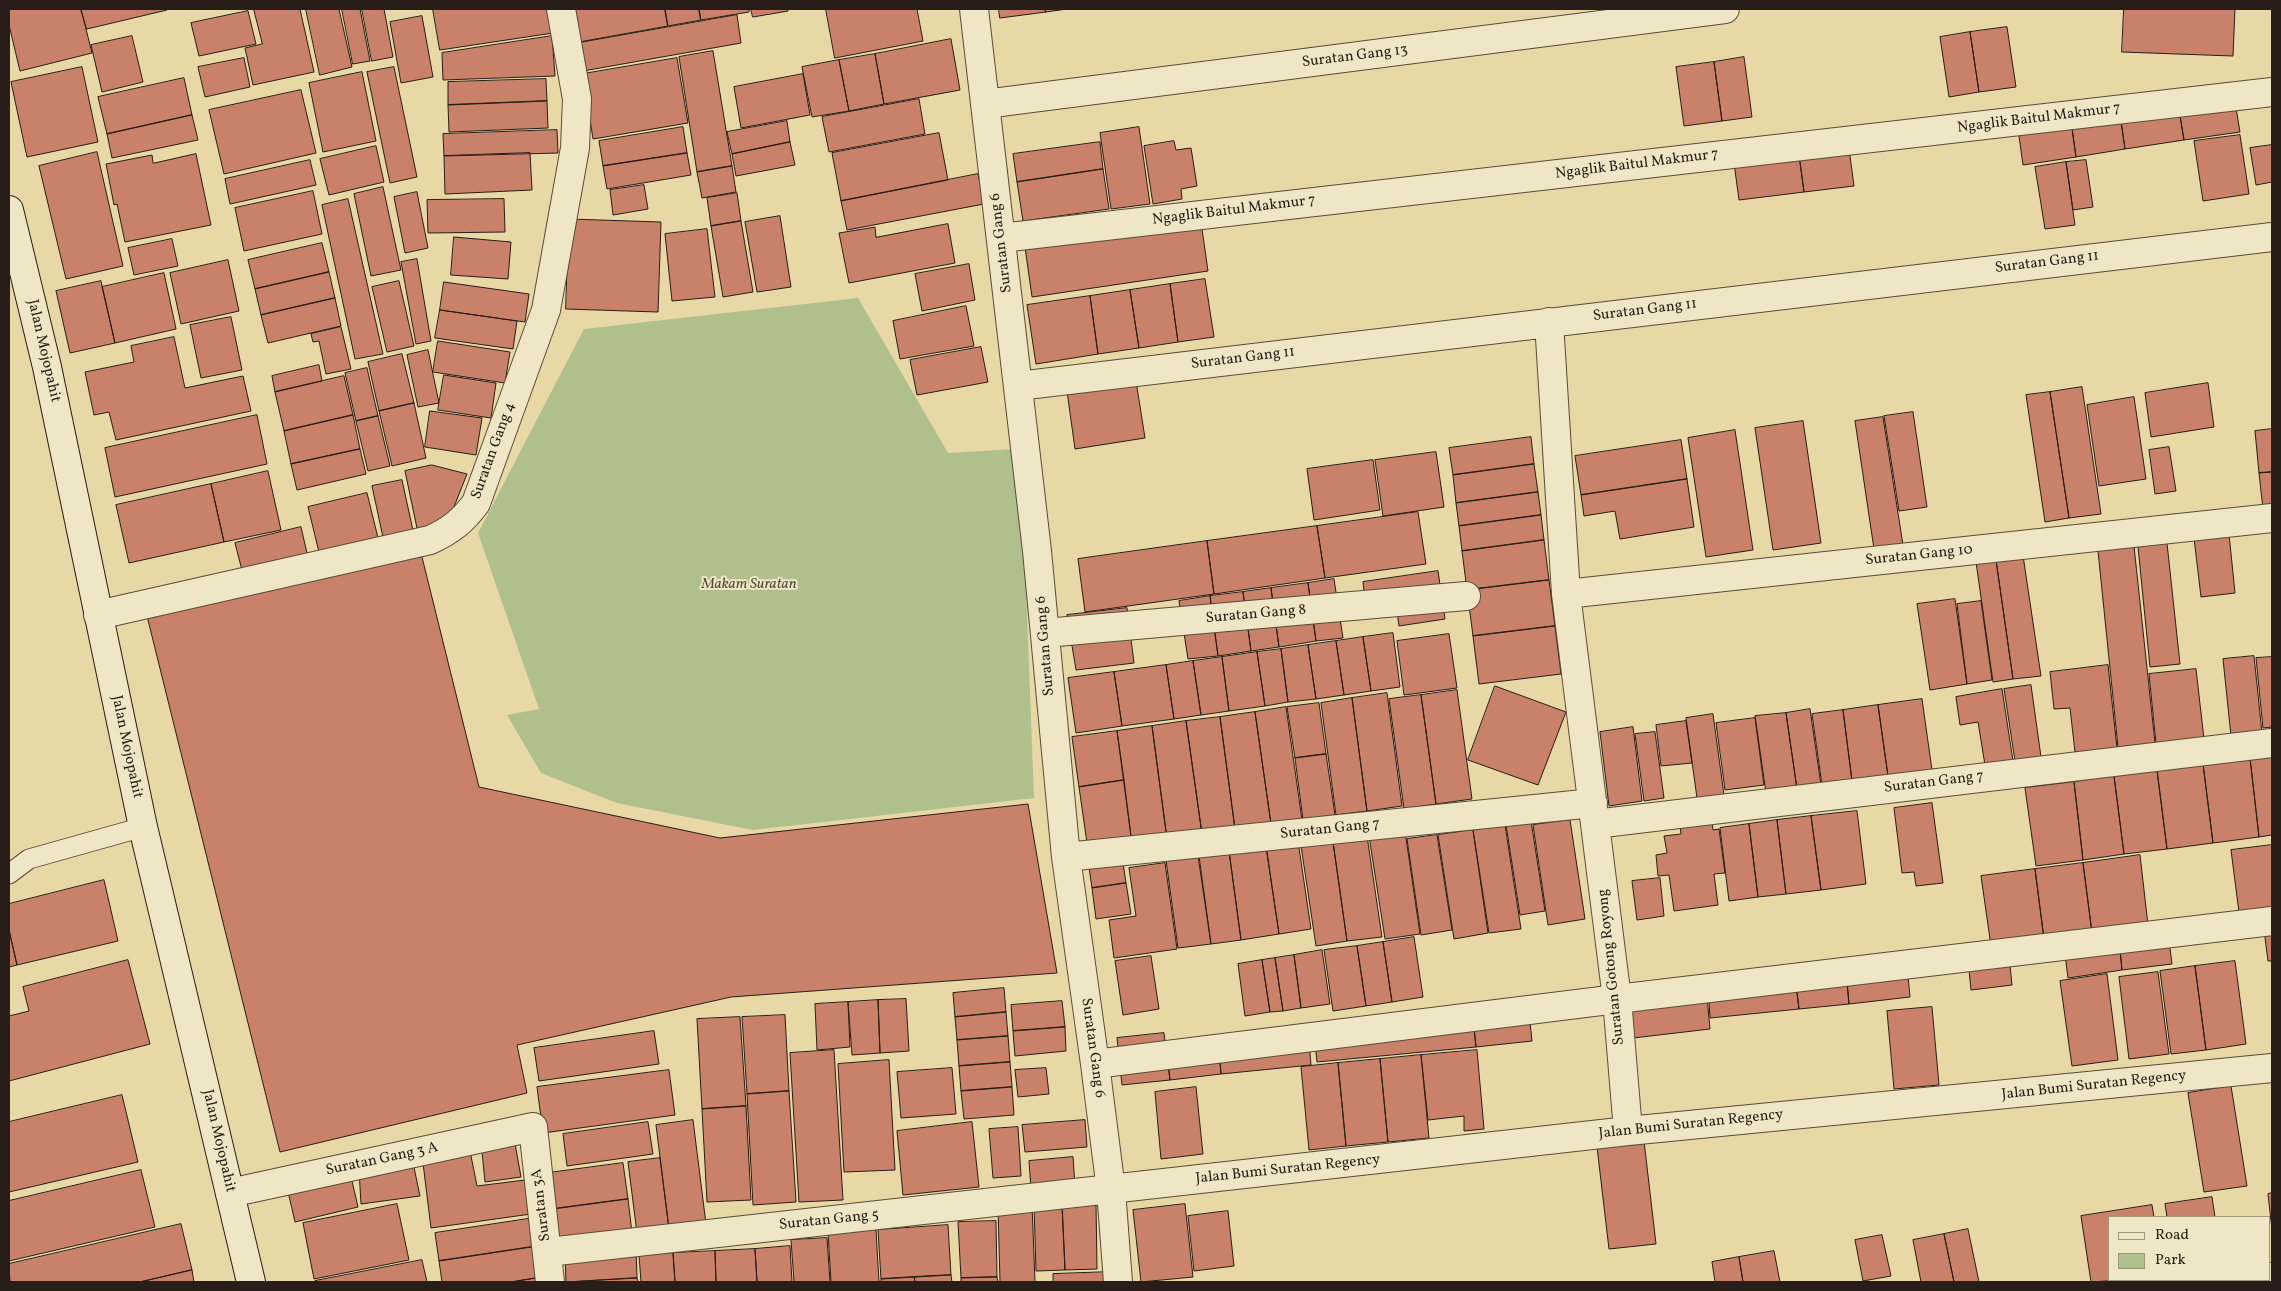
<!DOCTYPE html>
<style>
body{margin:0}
#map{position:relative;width:2281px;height:1291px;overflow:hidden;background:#e7d8a6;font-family:Vollkorn,serif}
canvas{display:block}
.frame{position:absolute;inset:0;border:10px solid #281d18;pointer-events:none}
.legend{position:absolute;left:2108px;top:1216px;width:162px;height:65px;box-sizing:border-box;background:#efe6c5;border:1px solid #9f9680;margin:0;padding:6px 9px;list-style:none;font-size:15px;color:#281d18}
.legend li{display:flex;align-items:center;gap:10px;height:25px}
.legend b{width:25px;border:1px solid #9f9680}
</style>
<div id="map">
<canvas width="2281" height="1291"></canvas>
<div class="frame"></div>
<ul class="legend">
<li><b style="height:6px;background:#efe6c5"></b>Road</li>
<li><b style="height:14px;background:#afc08c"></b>Park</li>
</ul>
</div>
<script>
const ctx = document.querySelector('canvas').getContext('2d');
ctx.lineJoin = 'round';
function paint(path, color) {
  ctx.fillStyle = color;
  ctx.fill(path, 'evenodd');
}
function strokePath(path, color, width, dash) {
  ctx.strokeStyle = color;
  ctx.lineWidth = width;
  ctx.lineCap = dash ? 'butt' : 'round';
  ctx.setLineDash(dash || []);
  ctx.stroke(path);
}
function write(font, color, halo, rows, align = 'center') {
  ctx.font = font + ' Vollkorn,serif';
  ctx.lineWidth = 4;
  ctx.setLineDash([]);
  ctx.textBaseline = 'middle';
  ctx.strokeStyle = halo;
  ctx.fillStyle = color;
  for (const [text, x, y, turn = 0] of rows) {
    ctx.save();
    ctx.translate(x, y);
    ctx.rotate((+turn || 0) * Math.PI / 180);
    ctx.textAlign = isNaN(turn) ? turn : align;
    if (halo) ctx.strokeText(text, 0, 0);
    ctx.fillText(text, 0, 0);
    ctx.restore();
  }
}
const green = new Path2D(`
 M858,298L948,453L1017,449L1025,561L1034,798L753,830L617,803L541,773L507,715L539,709L478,533L584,329Z`);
const building = new Path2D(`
 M9,9H81L92,53L20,71L9,25Z
 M81,9H167V10L87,29Z
 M254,9H300L314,72L253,85L245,48L262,44Z
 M306,9H339L352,67L320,75Z
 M342,9H360L370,61L353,64Z
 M362,9H384L393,57L372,61Z
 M433,9H549L553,33L440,50Z
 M573,9H665L668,26L579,42Z
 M665,9H699L701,20L668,26Z
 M699,9H749V12L701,20Z
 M751,9H787L788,11L753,17Z
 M826,9H917L923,41L835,58Z
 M999,9H1045L1046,12L1000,18Z
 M1045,9H1067L1046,12Z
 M2124,9H2235L2233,56L2122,52Z
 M248,11L256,44L199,56L191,23Z
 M737,15L741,43L583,71L579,43Z
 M422,16L433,77L401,83L390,22Z
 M2007,27L2016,87L1979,92L1970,32Z
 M1970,32L1979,92L1949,97L1940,37Z
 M132,36L143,82L102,92L91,45Z
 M552,36L555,76L443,80L442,53Z
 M951,39L960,90L884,104L875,54Z
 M713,51L732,166L697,172L679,57Z
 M875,54L884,104L849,111L839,60Z
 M1744,57L1752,117L1722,121L1714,62Z
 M244,58L250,87L205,97L198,67Z
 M677,58L688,123L593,139L583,74Z
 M839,60L849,111L812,117L802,67Z
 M1714,62L1722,121L1684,126L1676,67Z
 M82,67L98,142L27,157L11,82Z
 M394,67L417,177L390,183L367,72Z
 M362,72L376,141L323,152L309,83Z
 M803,74L810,115L741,128L734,87Z
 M184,78L192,115L107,134L98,97Z
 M546,79L547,101L448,105V82Z
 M301,90L316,153L224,174L209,110Z
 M2233,90L2240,132L2184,140L2177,98Z
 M2177,98L2184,140L2125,149L2119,107Z
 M919,99L925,134L829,152L822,117Z
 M547,101L548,128L449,132L448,105Z
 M2119,107L2125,149L2076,157L2070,114Z
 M2070,114L2076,157L2023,165L2017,122Z
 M192,115L198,140L112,158L107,134Z
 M787,121L790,142L732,154L727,132Z
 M683,127L687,153L603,166L599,141Z
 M1139,127L1150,204L1111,209L1100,133Z
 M557,130L558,153L444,156L443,134Z
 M939,133L948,180L841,201L832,153Z
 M1847,134L1854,186L1804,192L1797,140Z
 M2240,135L2249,194L2203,201L2194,141Z
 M1797,140L1804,192L1739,200L1732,148Z
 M1174,141L1176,150L1191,148L1197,186L1181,189L1182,199L1153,204L1144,146Z
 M790,142L795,165L736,176L732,154Z
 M1100,142L1103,169L1017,182L1013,154Z
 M2272,145V182L2256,185L2250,148Z
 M376,146L384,182L329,195L320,159Z
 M97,152L123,266L66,279L39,166Z
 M530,153L532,190L445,194L444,156Z
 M687,153L691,175L607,189L603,166Z
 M196,154L211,225L125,242L117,204L114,205L106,164L152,155L153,163Z
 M310,160L316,185L230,204L225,179Z
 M2086,160L2093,207L2073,210L2066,162Z
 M2066,162L2075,225L2045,229L2035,167Z
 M732,166L736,192L702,198L697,172Z
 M1103,169L1109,209L1023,221L1017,182Z
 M978,174L984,204L847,230L841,201Z
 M644,185L648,209L613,215L610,190Z
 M383,187L401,270L371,276L354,194Z
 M313,191L322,234L244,251L235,208Z
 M417,192L428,248L405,253L394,197Z
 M737,193L741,221L711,226L707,198Z
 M348,199L383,354L355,359L322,205Z
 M504,199L505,232L428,233L427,200Z
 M780,216L791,287L757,292L745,222Z
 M569,219L661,222L658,312L566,309Z
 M741,221L753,292L723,297L711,226Z
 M1201,222L1208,271L1032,297L1025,247Z
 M948,224L955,263L849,283L839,233L875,227L876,237Z
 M707,229L715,297L672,301L665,234Z
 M454,237L511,242L508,279L451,275Z
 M172,239L178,266L134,275L128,248Z
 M322,243L329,272L255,289L248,260Z
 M417,259L431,341L416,344L401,262Z
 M228,260L239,311L181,324L170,273Z
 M969,264L975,300L922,311L915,274Z
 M329,272L335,298L261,315L255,289Z
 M164,273L176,329L115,343L102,287Z
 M1205,279L1214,337L1178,342L1170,284Z
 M101,281L115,343L70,353L56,291Z
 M399,281L414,346L387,352L372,287Z
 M444,282L529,294L525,322L440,310Z
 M1170,284L1178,342L1139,348L1130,290Z
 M1130,290L1139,348L1098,354L1090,296Z
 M1090,296L1098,354L1036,364L1027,305Z
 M335,298L341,326L268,343L261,315Z
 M966,306L974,346L900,359L893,321Z
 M440,310L517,321L513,349L435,338Z
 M231,317L242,370L201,378L190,325Z
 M341,327L351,369L326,374L319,341L313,342L311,334Z
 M174,337L185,388L243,376L251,411L116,440L109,412L94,415L85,372L134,362L131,346Z
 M438,341L510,352L505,383L433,372Z
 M981,347L988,382L917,395L910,360Z
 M428,350L439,403L418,407L407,355Z
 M402,354L414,403L379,411L368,362Z
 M319,365L322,381L275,392L272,376Z
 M367,368L378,416L356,421L345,373Z
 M444,375L496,383L491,418L438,410Z
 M344,376L353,415L284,431L275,392Z
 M1136,381L1145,438L1075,449L1067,391Z
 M2208,383L2214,427L2151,437L2145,393Z
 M2082,387L2101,514L2069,518L2050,392Z
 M2050,392L2069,518L2045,522L2026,395Z
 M2134,397L2146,479L2099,486L2087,405Z
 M414,403L426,458L392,466L379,411Z
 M430,411L482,418L476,455L425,447Z
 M1913,412L1927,507L1899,511L1884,416Z
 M257,415L267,464L115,497L105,448Z
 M353,415L360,449L291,464L284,431Z
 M378,416L390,466L368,471L356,421Z
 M1883,417L1903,545L1874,549L1855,421Z
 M1803,421L1821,543L1773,550L1755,428Z
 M2272,429V472L2259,473L2255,431Z
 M1735,430L1753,550L1706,557L1688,438Z
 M1531,437L1534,464L1453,475L1449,448Z
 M1681,440L1687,479L1581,495L1575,456Z
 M2169,447L2176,491L2155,494L2149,450Z
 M360,449L366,474L297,490L291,464Z
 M1436,452L1444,507L1383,516L1375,460Z
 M1373,460L1380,510L1314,520L1307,469Z
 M1534,464L1538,492L1456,503L1453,475Z
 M432,465L467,474L446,527L418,533L405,471Z
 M268,471L281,530L224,542L211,484Z
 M2272,472V508L2263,509L2259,473Z
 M1687,479L1694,527L1620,539L1615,511L1584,516L1581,495Z
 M402,480L414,535L384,542L372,486Z
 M211,484L224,542L129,563L116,505Z
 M1538,492L1541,515L1459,526L1456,503Z
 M367,493L378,538L319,552L308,507Z
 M1418,512L1426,564L1325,578L1317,526Z
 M1541,515L1544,540L1462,551L1459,526Z
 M1317,526L1325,578L1214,594L1207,541Z
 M301,527L309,562L244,578L235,543Z
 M2166,534L2180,664L2150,667L2137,537Z
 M2229,534L2235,593L2201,597L2194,538Z
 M2133,537L2155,743L2118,747L2097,541Z
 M1544,540L1549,580L1467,590L1462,551Z
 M1207,541L1214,594L1085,612L1078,559Z
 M420,549L479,787L720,838L1028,804L1057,973L731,997L517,1045L527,1093L280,1152L147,616Z
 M2022,549L2041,676L2013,679L1995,553Z
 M1995,553L2013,679L1993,682L1975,555Z
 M1438,571L1445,619L1399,626L1396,605L1366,609L1363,582Z
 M1334,579L1343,638L1316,641L1308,583Z
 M1549,580L1555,626L1473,636L1467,590Z
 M1308,583L1316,641L1279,647L1271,588Z
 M1271,588L1279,647L1251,651L1243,592Z
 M1243,592L1251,651L1218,656L1210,596Z
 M1210,596L1218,656L1188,659L1179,601Z
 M1955,599L1967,684L1930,690L1917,604Z
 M1981,601L1992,680L1967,684L1957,604Z
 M1127,608L1134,663L1076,670L1067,615Z
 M1555,626L1561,674L1479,684L1473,636Z
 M1393,633L1400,687L1371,691L1363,637Z
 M1449,634L1457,688L1404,695L1397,641Z
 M1363,637L1371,691L1344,695L1336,641Z
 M1336,641L1344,695L1316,699L1308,645Z
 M1308,645L1316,699L1288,702L1281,649Z
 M1281,649L1288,702L1265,706L1257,652Z
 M1257,652L1265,706L1229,711L1222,657Z
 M2254,656L2262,733L2231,736L2223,659Z
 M1222,657L1229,711L1201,715L1193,661Z
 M2272,657V727L2263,728L2256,658Z
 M1193,661L1201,715L1174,719L1166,665Z
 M1166,665L1174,719L1122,726L1114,672Z
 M2108,665L2117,748L2075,752L2070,708L2054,709L2050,672Z
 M2196,669L2204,739L2156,743L2149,674Z
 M1114,672L1122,726L1076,733L1068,678Z
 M2031,685L2041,757L2015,761L2004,689Z
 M1495,686L1566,712L1538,785L1468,760Z
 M2002,689L2013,761L1985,765L1978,722L1960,725L1956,697Z
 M1457,690L1472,799L1436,804L1421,695Z
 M1387,693L1402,806L1367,811L1352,698Z
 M1421,695L1436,804L1404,809L1389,699Z
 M1352,698L1367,811L1336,815L1321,703Z
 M1922,699L1932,770L1888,776L1878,705Z
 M1319,703L1326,754L1295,758L1287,707Z
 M1878,705L1888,776L1852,781L1843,710Z
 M1286,707L1302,820L1271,824L1255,712Z
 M1810,709L1821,785L1797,789L1786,713Z
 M1843,710L1852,781L1822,785L1812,714Z
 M1255,712L1271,824L1235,829L1220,717Z
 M1786,713L1797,789L1766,793L1755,716Z
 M1713,714L1724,795L1697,798L1686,718Z
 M1220,717L1235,829L1202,834L1186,721Z
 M1755,718L1764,785L1725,790L1716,723Z
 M1186,721L1202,834L1167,839L1152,726Z
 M1686,721L1692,763L1661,766L1656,725Z
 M1152,726L1167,839L1132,844L1117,731Z
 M1633,727L1642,801L1609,806L1600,732Z
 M1117,731L1124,780L1079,787L1072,737Z
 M1655,732L1664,798L1644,801L1635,734Z
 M1326,754L1335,815L1303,820L1295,758Z
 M2272,755V835L2259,837L2250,758Z
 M2250,758L2259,837L2213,843L2203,764Z
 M2203,764L2213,843L2167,849L2157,770Z
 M2157,770L2167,849L2124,854L2114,776Z
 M2114,776L2124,854L2083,860L2074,782Z
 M1124,780L1132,844L1088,850L1079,787Z
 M2074,782L2083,860L2036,866L2025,788Z
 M1932,803L1943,883L1916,886L1914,872L1902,873L1894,808Z
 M1857,811L1866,884L1821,890L1811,816Z
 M1811,816L1821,890L1786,894L1777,820Z
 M1570,820L1585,919L1548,925L1533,825Z
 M1777,820L1786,894L1758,897L1749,824Z
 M1531,821L1545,911L1520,915L1506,825Z
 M1712,822L1713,830L1719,829L1725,873L1714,874L1718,905L1674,911L1669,875L1658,876L1656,855L1667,853L1664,836L1681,834L1680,826Z
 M1749,824L1758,897L1729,901L1720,828Z
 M1505,825L1521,929L1489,933L1473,830Z
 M1473,830L1488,933L1454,939L1438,835Z
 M1405,831L1420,934L1385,939L1369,836Z
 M1437,835L1452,930L1421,935L1407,839Z
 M1367,836L1382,937L1347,941L1333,842Z
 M1298,841L1311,929L1279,934L1266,846Z
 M1333,842L1347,941L1316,946L1301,846Z
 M2272,845V916L2240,920L2231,850Z
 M1266,846L1279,934L1241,940L1229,851Z
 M1197,849L1211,944L1178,948L1165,853Z
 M1229,851L1241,940L1211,944L1199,856Z
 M2140,855L2148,925L2092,933L2083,863Z
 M1122,856L1126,883L1092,888L1088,860Z
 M1165,863L1177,949L1114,958L1109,920L1136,916L1129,868Z
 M2083,863L2092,933L2044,939L2035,869Z
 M2035,869L2044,939L1991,946L1981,876Z
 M1660,878L1664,916L1637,920L1632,881Z
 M104,880L118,941L17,965L9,930V904Z
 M1126,883L1131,914L1096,919L1092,888Z
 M2272,921V961H2268L2263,922Z
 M9,930L17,965L9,967Z
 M2168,933L2172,964L2122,970L2119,940Z
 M1414,937L1423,997L1392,1002L1383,942Z
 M2119,940L2122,970L2068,978L2064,947Z
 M1383,942L1392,1002L1366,1006L1357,946Z
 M1357,946L1366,1006L1333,1011L1324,950Z
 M1322,950L1330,1004L1301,1008L1294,955Z
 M1294,955L1301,1008L1283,1011L1275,958Z
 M1151,956L1159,1009L1123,1015L1115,961Z
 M2009,956L2012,985L1971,990L1968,960Z
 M1275,958L1283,1011L1270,1012L1262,960Z
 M128,960L150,1044L9,1081V1016L29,1011L23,987Z
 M1262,960L1270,1012L1245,1016L1238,964Z
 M2235,961L2246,1044L2206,1050L2195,966Z
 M1907,965L1910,997L1849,1004L1846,971Z
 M2195,966L2206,1050L2171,1054L2160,971Z
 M1846,971L1849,1004L1799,1009L1795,976Z
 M2158,972L2169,1054L2129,1059L2119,977Z
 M2107,974L2118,1060L2072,1066L2060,981Z
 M1795,976L1799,1009L1710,1018L1708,985Z
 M1706,986L1710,1029L1633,1038L1628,994Z
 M1004,988L1006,1012L955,1017L953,993Z
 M906,999L909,1051L880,1053L878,1000Z
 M878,1000L880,1053L852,1055L848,1002Z
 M1062,1001L1065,1027L1013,1031L1011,1005Z
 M848,1002L850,1047L817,1050L815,1004Z
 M1528,1004L1532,1041L1476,1047L1472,1009Z
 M1932,1007L1939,1085L1894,1089L1887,1011Z
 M1472,1009L1476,1047L1317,1062L1313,1024Z
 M1006,1012L1008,1036L957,1040L955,1017Z
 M785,1015L789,1091L747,1094L742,1017Z
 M740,1017L746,1106L702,1109L697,1019Z
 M1065,1027L1066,1051L1015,1056L1013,1031Z
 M1308,1030L1311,1065L1221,1074L1218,1040Z
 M654,1031L659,1064L539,1081L534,1048Z
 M1164,1033L1170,1080L1122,1085L1117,1038Z
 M1008,1036L1010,1062L959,1066L957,1040Z
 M1218,1040L1221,1074L1170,1080L1166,1045Z
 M834,1050L843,1200L799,1202L790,1053Z
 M1477,1050L1484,1129L1464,1131V1116L1428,1120L1421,1055Z
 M1421,1055L1429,1138L1388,1142L1380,1059Z
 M1380,1059L1388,1142L1346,1146L1338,1063Z
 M889,1060L895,1170L844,1172L838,1064Z
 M1010,1062L1012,1087L961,1091L959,1066Z
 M1338,1063L1346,1146L1309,1150L1301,1067Z
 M952,1068L956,1114L901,1118L897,1072Z
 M1046,1068L1049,1094L1018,1097L1015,1070Z
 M669,1070L675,1115L543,1133L537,1087Z
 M2231,1086L2247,1186L2204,1192L2188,1093Z
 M1012,1087L1014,1115L964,1119L961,1091Z
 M1196,1087L1203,1154L1161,1159L1155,1092Z
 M789,1091L796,1202L753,1205L747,1094Z
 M122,1095L138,1162L9,1192V1122Z
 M746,1106L751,1200L707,1202L702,1109Z
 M693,1120L706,1224L669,1229L656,1125Z
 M1085,1120L1087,1147L1025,1152L1022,1125Z
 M648,1122L653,1154L567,1166L563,1134Z
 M972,1122L979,1187L903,1195L897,1131Z
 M1018,1127L1021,1176L993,1178L989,1129Z
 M514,1138L521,1177L485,1182L481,1142Z
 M1644,1141L1656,1244L1609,1249L1597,1147Z
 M469,1146L477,1186L525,1180L531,1214L431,1228L422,1155Z
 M1073,1157L1075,1186L1031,1189L1029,1161Z
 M412,1158L420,1196L361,1204L359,1170Z
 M660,1158L669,1229L637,1233L628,1162Z
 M623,1163L628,1199L553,1209L548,1173Z
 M349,1168L358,1207L295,1222L286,1183Z
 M141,1170L155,1227L9,1261V1201Z
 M2272,1193V1230L2268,1194Z
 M2212,1197L2215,1217H2167L2165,1204Z
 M628,1199L632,1233L557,1243L553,1209Z
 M1096,1203L1097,1269L1065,1270L1062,1204Z
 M397,1204L409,1260L314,1279L303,1223Z
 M1062,1204L1065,1270L1036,1271L1034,1205Z
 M1185,1204L1193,1277L1141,1282L1133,1210Z
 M1032,1205L1035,1282H1000L998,1207Z
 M2152,1205L2154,1217H2110V1280H2121L2091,1282L2081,1216Z
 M1228,1211L1234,1266L1194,1271L1188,1216Z
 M534,1218L538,1246L439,1261L435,1233Z
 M996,1221L997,1277L961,1278L958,1222Z
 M181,1224L192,1270L140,1282H10L9,1264Z
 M948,1225L951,1275L881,1279L878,1230Z
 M1968,1229L1979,1282H1954L1944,1234Z
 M876,1230L879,1282H831L828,1232Z
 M1944,1234L1954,1282H1921L1913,1240Z
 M1882,1235L1891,1276L1863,1281L1855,1240Z
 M827,1238L830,1282H794L791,1240Z
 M538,1246L543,1277L511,1282H442L439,1261Z
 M790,1246L792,1282H757L755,1249Z
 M636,1248L637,1278L566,1282L565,1252Z
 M755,1249L757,1282H716L715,1251Z
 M715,1251L716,1282H675L673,1253Z
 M1774,1251L1780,1282H1743L1739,1257Z
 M673,1253L675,1282H641L639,1255Z
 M1739,1257L1743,1282H1715L1712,1262Z
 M422,1260L427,1282H315V1281Z
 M192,1270L194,1282H140Z
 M1111,1272V1282H1053V1274Z
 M951,1275L952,1282H915L914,1277Z
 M543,1277V1282H511Z
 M914,1277L915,1282H881V1279Z
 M997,1277L998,1282H961V1278Z
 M637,1278L638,1282H568Z`);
const lane = new Path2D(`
 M9,874L29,859L143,827`);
const street = new Path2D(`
 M974,9L1037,551L1066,857L1095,1064L1111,1190L1118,1282
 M985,104L1725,9
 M1001,238L2272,92
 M1549,322L1566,594L1617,999L1628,1131
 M1018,386L2272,237
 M1566,594L2272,518
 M98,615L430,540C450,531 463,521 476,503L546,310L575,148L577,99L561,9
 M1045,633L1466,596
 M1595,824L2272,743
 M1066,857L1593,803
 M1095,1064L1617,999L2272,921
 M230,1193L533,1127L550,1282
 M548,1252L1628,1131L2272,1068
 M2270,1277H2272
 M2226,1282L2246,1280`);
const secondary = new Path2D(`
 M9,210L47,367L143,827L251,1282`);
const streetNames = [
 ["Suratan Gang 13",1355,57,-7],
 ["Ngaglik Baitul Makmur 7",2039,119,-7],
 ["Ngaglik Baitul Makmur 7",1637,165,-7],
 ["Ngaglik Baitul Makmur 7",1234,211,-7],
 ["Suratan Gang 6",1002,243,-97],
 ["Suratan Gang 11",2047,263,-7],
 ["Suratan Gang 11",1645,311,-7],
 ["Jalan Mojopahit",43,351,77],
 ["Suratan Gang 11",1243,359,-7],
 ["Suratan Gang 4",494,451,-70],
 ["Suratan Gang 10",1919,556,-6],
 ["Suratan Gang 8",1256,615,-5],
 ["Suratan Gang 6",1046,646,-95],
 ["Jalan Mojopahit",126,747,78],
 ["Suratan Gang 7",1934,783,-7],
 ["Suratan Gang 7",1330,830,-6],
 ["Suratan Gotong Royong",1612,967,-96],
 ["Suratan Gang 6",1092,1048,82],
 ["Jalan Bumi Suratan Regency",2094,1086,-6],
 ["Jalan Bumi Suratan Regency",1691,1125,-6],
 ["Jalan Mojopahit",218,1141,77],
 ["Suratan Gang 3 A",382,1160,-12],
 ["Jalan Bumi Suratan Regency",1288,1170,-6],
 ["Suratan 3A",542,1205,-97],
 ["Suratan Gang 5",829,1221,-6]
];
const parkNames = [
 ["Makam Suratan",749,585]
];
paint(green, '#afc08c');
paint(building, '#c98169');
strokePath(building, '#281d18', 1);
strokePath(lane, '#584c3c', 21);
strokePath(street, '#584c3c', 30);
strokePath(secondary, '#281d18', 30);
strokePath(lane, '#efe6c5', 19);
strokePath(street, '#efe6c5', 28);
strokePath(secondary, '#efe6c5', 28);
write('15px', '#281d18', '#efe6c5', streetNames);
write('italic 15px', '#504e3b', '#efe6c5', parkNames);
</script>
